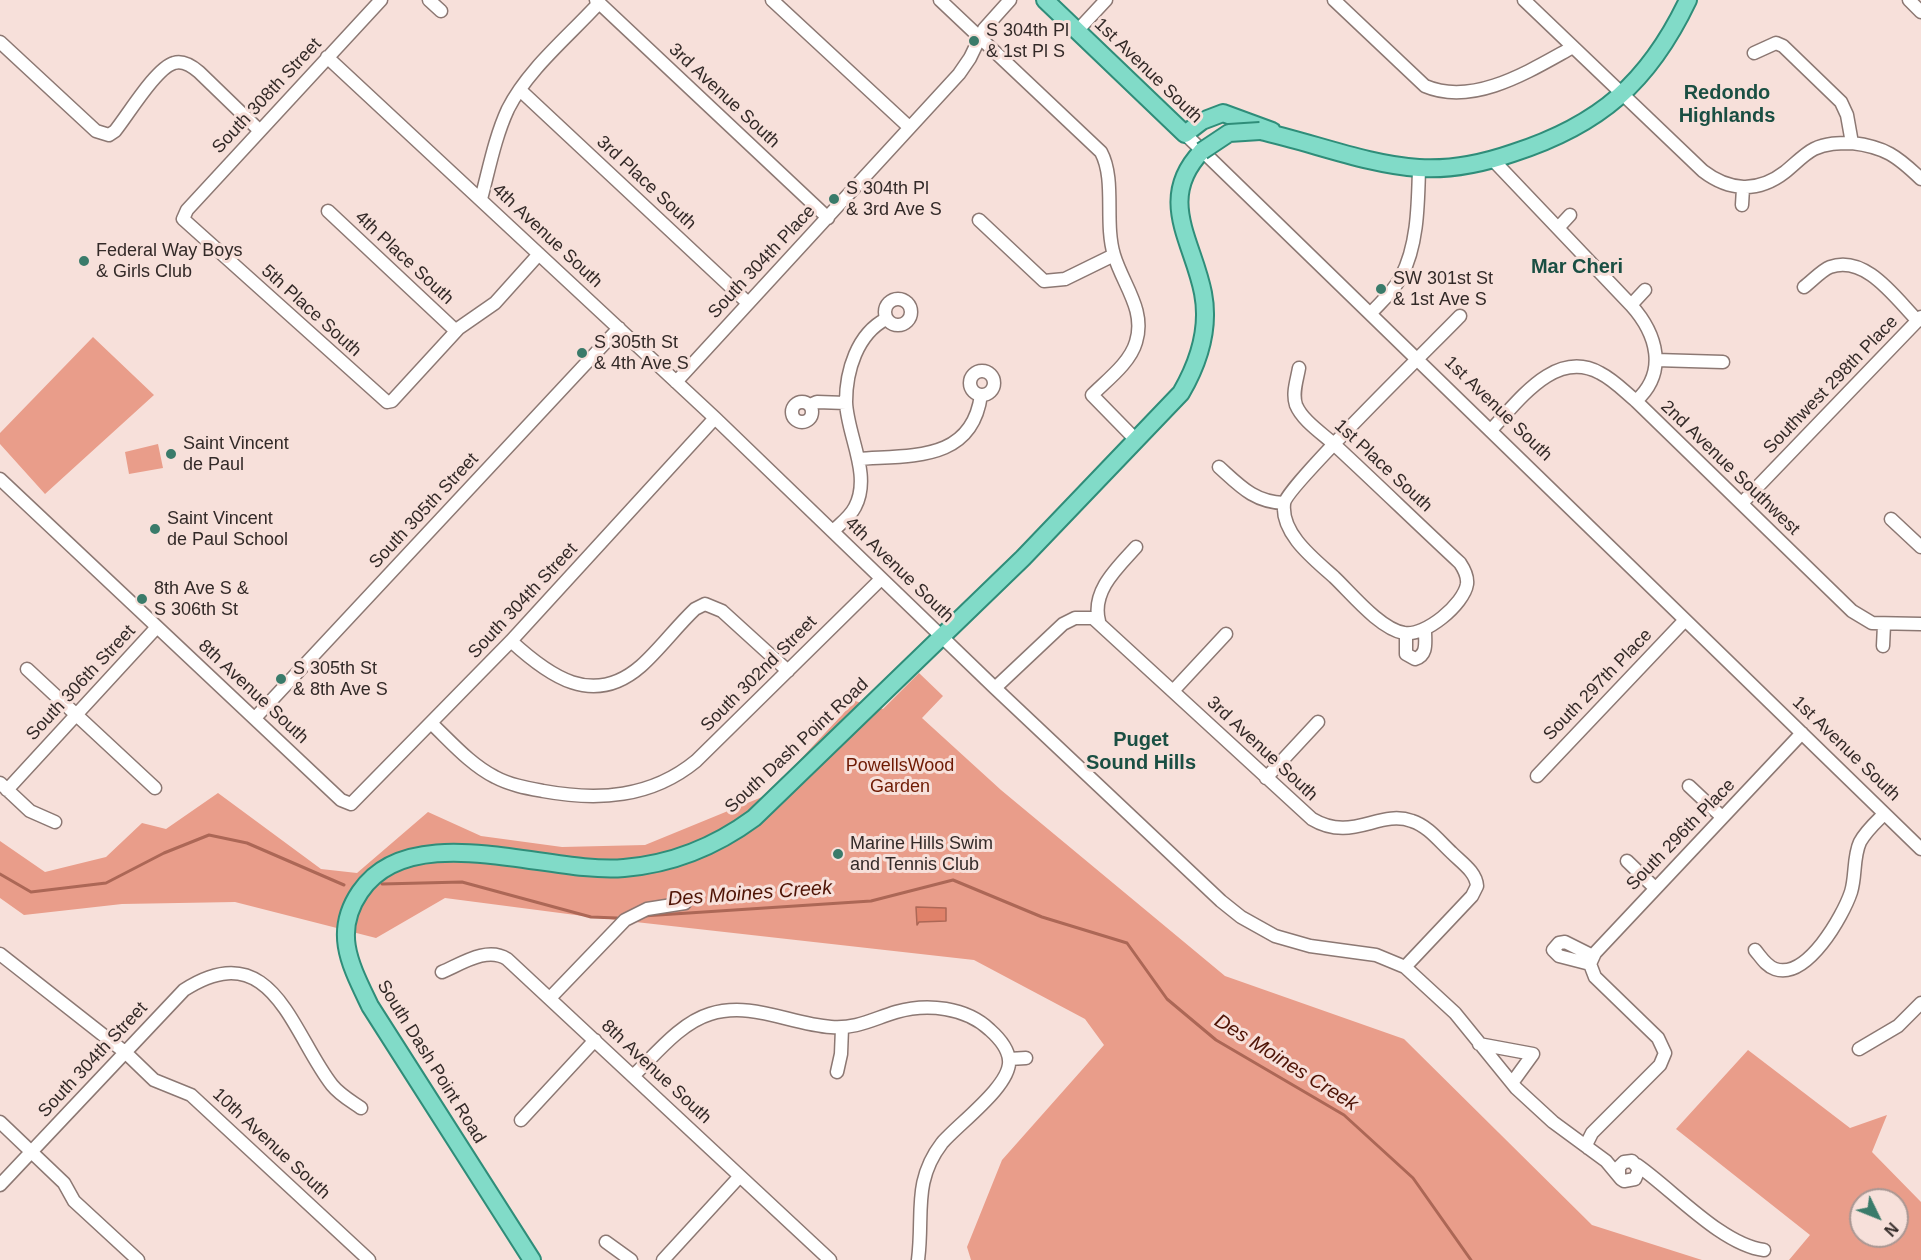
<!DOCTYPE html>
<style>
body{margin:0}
#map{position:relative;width:1921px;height:1260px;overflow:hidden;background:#f7e0da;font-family:Helvetica,sans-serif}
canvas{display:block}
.north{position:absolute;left:1849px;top:1188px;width:60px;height:60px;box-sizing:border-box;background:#f7e0da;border:2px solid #a99793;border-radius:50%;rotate:133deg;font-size:16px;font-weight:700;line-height:24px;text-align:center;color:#332a28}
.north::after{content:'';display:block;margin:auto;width:21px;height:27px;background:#3a7b6a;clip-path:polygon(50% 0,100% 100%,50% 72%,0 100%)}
</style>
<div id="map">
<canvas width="1921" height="1260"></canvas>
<div class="north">N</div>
</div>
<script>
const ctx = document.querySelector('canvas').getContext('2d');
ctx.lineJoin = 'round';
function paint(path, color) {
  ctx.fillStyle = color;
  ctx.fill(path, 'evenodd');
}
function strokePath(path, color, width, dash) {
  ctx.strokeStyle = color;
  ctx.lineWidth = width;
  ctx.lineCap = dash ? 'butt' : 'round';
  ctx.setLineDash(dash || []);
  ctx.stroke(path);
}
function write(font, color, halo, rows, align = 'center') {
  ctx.font = font + ' Helvetica,sans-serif';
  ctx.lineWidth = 6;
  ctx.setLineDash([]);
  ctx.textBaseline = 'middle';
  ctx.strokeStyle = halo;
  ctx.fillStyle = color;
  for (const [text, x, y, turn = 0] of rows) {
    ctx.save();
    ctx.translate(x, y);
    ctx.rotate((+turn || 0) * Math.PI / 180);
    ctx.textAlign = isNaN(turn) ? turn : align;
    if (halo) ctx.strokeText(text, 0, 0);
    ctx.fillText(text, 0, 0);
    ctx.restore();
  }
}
const green = new Path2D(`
 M93,337L154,395L45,494L0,444V433Z
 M158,444L163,468L129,474L125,452Z
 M919,673L943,696L922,718L1001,790L1225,976L1404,1039L1592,1225L1702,1260H971L967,1247L1002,1160L1104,1045L1085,1019L974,960L591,917L445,898L376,938L235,902L122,904L24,915L0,898V841L45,872L106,857L142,823L166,829L218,793L321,869L357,873L428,812L481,836L562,847L645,845L767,795L855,701L883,709Z
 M1748,1050L1850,1128L1887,1115L1872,1152L1921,1202V1260H1789L1810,1235L1676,1129ZM1861,1200H1897V1236H1861Z`);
const water = new Path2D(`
 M916,907L946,908V921L919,922L917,925Z`);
const stream = new Path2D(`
 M0,874L31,892L106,883L164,853L209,835L247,843L344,885
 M382,884L462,882L591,917L617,918
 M643,916L871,901L953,880L1042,917L1127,943L1167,999L1216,1040L1344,1115L1413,1178L1471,1260`);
const minor = new Path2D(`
 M381,0L187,210L183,219L387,402L392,401L459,328L495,303L539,254
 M429,0L441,11
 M596,0L828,218
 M772,0L909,127
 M940,0L1101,152C1116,180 1104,222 1114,255C1123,285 1146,310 1136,342C1130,363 1107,380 1092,395L1137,441
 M1334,0L1425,86C1474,107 1531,70 1573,47
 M1524,0L1703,171C1729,191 1758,193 1785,172C1794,165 1804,154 1814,149C1826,143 1839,143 1852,143
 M1909,0L1921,12
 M1078,30L1106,0
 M0,42L96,131L109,135
 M1754,53L1776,43L1783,46L1841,102L1847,115L1852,143C1885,147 1897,156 1921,179
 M327,57L715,418L995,688L1221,901L1241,917L1275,936L1310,946L1376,955L1405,967L1455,1013L1516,1088L1553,1122L1606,1161L1621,1179L1624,1181L1635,1179L1639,1169L1632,1161L1624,1162L1619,1167V1176
 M520,90L748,303
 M1185,134L1921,849
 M109,135L115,131C128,115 156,68 174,63C183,60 192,66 199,72L259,130
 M1493,160L1631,305C1657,334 1668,372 1636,401
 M481,199C489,169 495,137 508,109C528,69 569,36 599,3
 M1742,205L1743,188
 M328,211L456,331
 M979,220L1044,281L1065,279L1114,255
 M1558,228L1570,215
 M1804,287C1812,281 1822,270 1830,267C1866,254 1896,299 1918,321
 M885 312a13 13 0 1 1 26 0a13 13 0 1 1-26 0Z
 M1631,305L1645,290
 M1371,313C1381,302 1394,291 1401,277C1418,245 1418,204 1419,168
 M1656,360L1723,362
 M1299,368C1297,380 1292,393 1296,405C1303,422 1325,435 1338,448C1379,486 1419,525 1460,563C1464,569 1468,576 1467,584C1464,604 1425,637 1404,633C1380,629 1351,593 1334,577C1314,559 1281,534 1284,504C1285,488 1437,340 1460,316
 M970 383a12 12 0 1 1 24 0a12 12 0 1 1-24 0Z
 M676,382L959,74L970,58L984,29L1010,0
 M792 412a10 10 0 1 1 20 0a10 10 0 1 1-20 0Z
 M810,405L817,402L846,403
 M1491,430C1518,402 1555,348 1600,373C1614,380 1625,392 1636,401L1852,611L1872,623L1921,624
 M858,459C911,455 972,462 981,395
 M1219,467C1240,486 1254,502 1284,503
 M0,479L341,800L351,804L511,641L715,418
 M1742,503L1921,317
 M1891,519L1921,547
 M833,531C840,524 850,517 855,507C872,475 847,435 846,402C846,371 857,334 886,319
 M1099,621C1091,591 1118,567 1136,547
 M1406,634V654L1415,659C1428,655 1425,642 1425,631
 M511,641C549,676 593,708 641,666C660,649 676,627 695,609L705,604L722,611L788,671
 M1883,646L1884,625
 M27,669L155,788
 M995,688L1063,624L1075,618H1093L1312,819C1352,843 1379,809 1412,821C1428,826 1440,842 1452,853C1462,863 1476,872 1477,886L1472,896L1405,967
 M1173,691L1226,634
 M255,718L619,328
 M432,724C451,742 471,765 495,777C510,785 527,788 543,791C598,801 651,798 696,761L881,579
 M1537,776L1685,620
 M1266,778L1318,722
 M0,783L30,811L55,822
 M1689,786L1722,817
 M7,790L157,627
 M1627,861L1655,888
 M1755,950C1761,957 1766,966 1775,969C1807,980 1843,916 1851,892C1856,876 1853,857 1860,842C1866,831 1876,822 1884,814
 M0,954L126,1053L154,1080L191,1095L369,1260
 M1590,964L1595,953L1802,733
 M1590,964L1559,956L1553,950L1559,943L1565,942L1593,956
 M442,972C461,964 487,946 507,959L830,1260
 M550,998L625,920L647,909L685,903
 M1479,1044L1533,1054L1512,1083
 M1859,1049L1898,1026L1921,1003
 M1009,1059L1026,1058
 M837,1072L841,1054L842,1028
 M633,1076C655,1055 680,1023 710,1014C751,1001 790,1024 831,1027C856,1029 873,1019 896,1012C927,1003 966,1007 990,1030C999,1038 1008,1048 1009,1060C1012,1085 958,1124 942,1143C912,1182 924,1215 918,1260
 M521,1120L595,1040
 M0,1122L64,1183L74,1201L138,1260
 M1588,1148L1587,1143L1592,1133L1660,1065L1665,1053L1658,1038L1595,977L1590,964
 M1637,1165C1673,1190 1722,1245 1764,1250
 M0,1185L184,990C272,933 292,1034 332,1085C340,1095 351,1101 361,1108
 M606,1242L631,1260
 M663,1260L740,1176`);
const major = new Path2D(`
 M1045,0L1185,134L1202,121L1223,113L1272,131
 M1260,131C1311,142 1368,165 1419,168C1451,170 1484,163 1513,153C1600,125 1649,82 1688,0
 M532,1260L370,1006C351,966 332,933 360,892C411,816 549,875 624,868C672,864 716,846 754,818L1023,558L1181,393C1199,362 1210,329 1203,293C1193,241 1156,199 1202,151`);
const majorBridge = new Path2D(`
 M1202,151L1229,133L1260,131`);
const markers = [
 [974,41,6,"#3a7b6a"],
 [834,199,6,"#3a7b6a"],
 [84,261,6,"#3a7b6a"],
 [1381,289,6,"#3a7b6a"],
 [582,353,6,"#3a7b6a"],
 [171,454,6,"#3a7b6a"],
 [155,529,6,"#3a7b6a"],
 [142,599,6,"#3a7b6a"],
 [281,679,6,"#3a7b6a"],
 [838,854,6,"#3a7b6a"]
];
const poiNames = [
 ["S 304th Pl",986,31],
 ["& 1st Pl S",986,52],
 ["S 304th Pl",846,189],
 ["& 3rd Ave S",846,210],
 ["Federal Way Boys",96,251],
 ["& Girls Club",96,272],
 ["SW 301st St",1393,279],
 ["& 1st Ave S",1393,300],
 ["S 305th St",594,343],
 ["& 4th Ave S",594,364],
 ["Saint Vincent",183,444],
 ["de Paul",183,465],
 ["Saint Vincent",167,519],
 ["de Paul School",167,540],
 ["8th Ave S &",154,589],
 ["S 306th St",154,610],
 ["S 305th St",293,669],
 ["& 8th Ave S",293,690],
 ["Marine Hills Swim",850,844],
 ["and Tennis Club",850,865]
];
const streetNames = [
 ["1st Avenue South",1148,71,44],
 ["South 308th Street",267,96,-47],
 ["3rd Avenue South",724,96,43],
 ["3rd Place South",646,183,43],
 ["4th Avenue South",547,236,43],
 ["4th Place South",404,258,43],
 ["South 304th Place",762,262,-47],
 ["5th Place South",311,311,42],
 ["Southwest 298th Place",1831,385,-46],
 ["1st Avenue South",1498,409,44],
 ["1st Place South",1383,466,43],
 ["2nd Avenue Southwest",1730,468,44],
 ["South 305th Street",424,511,-47],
 ["4th Avenue South",899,570,44],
 ["South 304th Street",523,601,-47],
 ["South 302nd Street",759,674,-45],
 ["South 306th Street",81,683,-47],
 ["South 297th Place",1598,685,-46],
 ["8th Avenue South",253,692,43],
 ["South Dash Point Road",797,746,-43],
 ["3rd Avenue South",1262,749,43],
 ["1st Avenue South",1846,749,44],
 ["South 296th Place",1681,835,-46],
 ["South 304th Street",93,1060,-47],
 ["South Dash Point Road",431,1062,58],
 ["8th Avenue South",656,1072,43],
 ["10th Avenue South",271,1144,43]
];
const parkNames = [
 ["PowellsWood",900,766],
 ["Garden",900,787]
];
const neighbourhoodNames = [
 ["Redondo",1727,93],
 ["Highlands",1727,116],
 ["Mar Cheri",1577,267],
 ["Puget",1141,740],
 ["Sound Hills",1141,763]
];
const waterNames = [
 ["Des Moines Creek",750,894,-4],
 ["Des Moines Creek",1286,1063,32]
];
paint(green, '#e99d8a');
paint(water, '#e08169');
strokePath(water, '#ac6756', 1.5);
strokePath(stream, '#ac6756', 3);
strokePath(minor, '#8c7873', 15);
strokePath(major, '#2f8d79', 20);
strokePath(minor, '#fff', 12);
strokePath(major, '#81dbc8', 16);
strokePath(majorBridge, '#2f8d79', 20, []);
strokePath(majorBridge, '#81dbc8', 16);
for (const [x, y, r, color] of markers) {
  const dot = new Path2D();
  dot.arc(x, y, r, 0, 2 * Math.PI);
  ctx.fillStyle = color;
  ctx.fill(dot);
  strokePath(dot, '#f7e0da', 2);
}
write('18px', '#332a28', '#f7e0da', poiNames, 'left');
write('18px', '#332a28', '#f7e0da', streetNames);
write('18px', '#6e1a03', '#f7e0da', parkNames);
write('bold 20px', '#1a4f43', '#f7e0da', neighbourhoodNames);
write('italic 20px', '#4e1305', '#f7e0da', waterNames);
</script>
